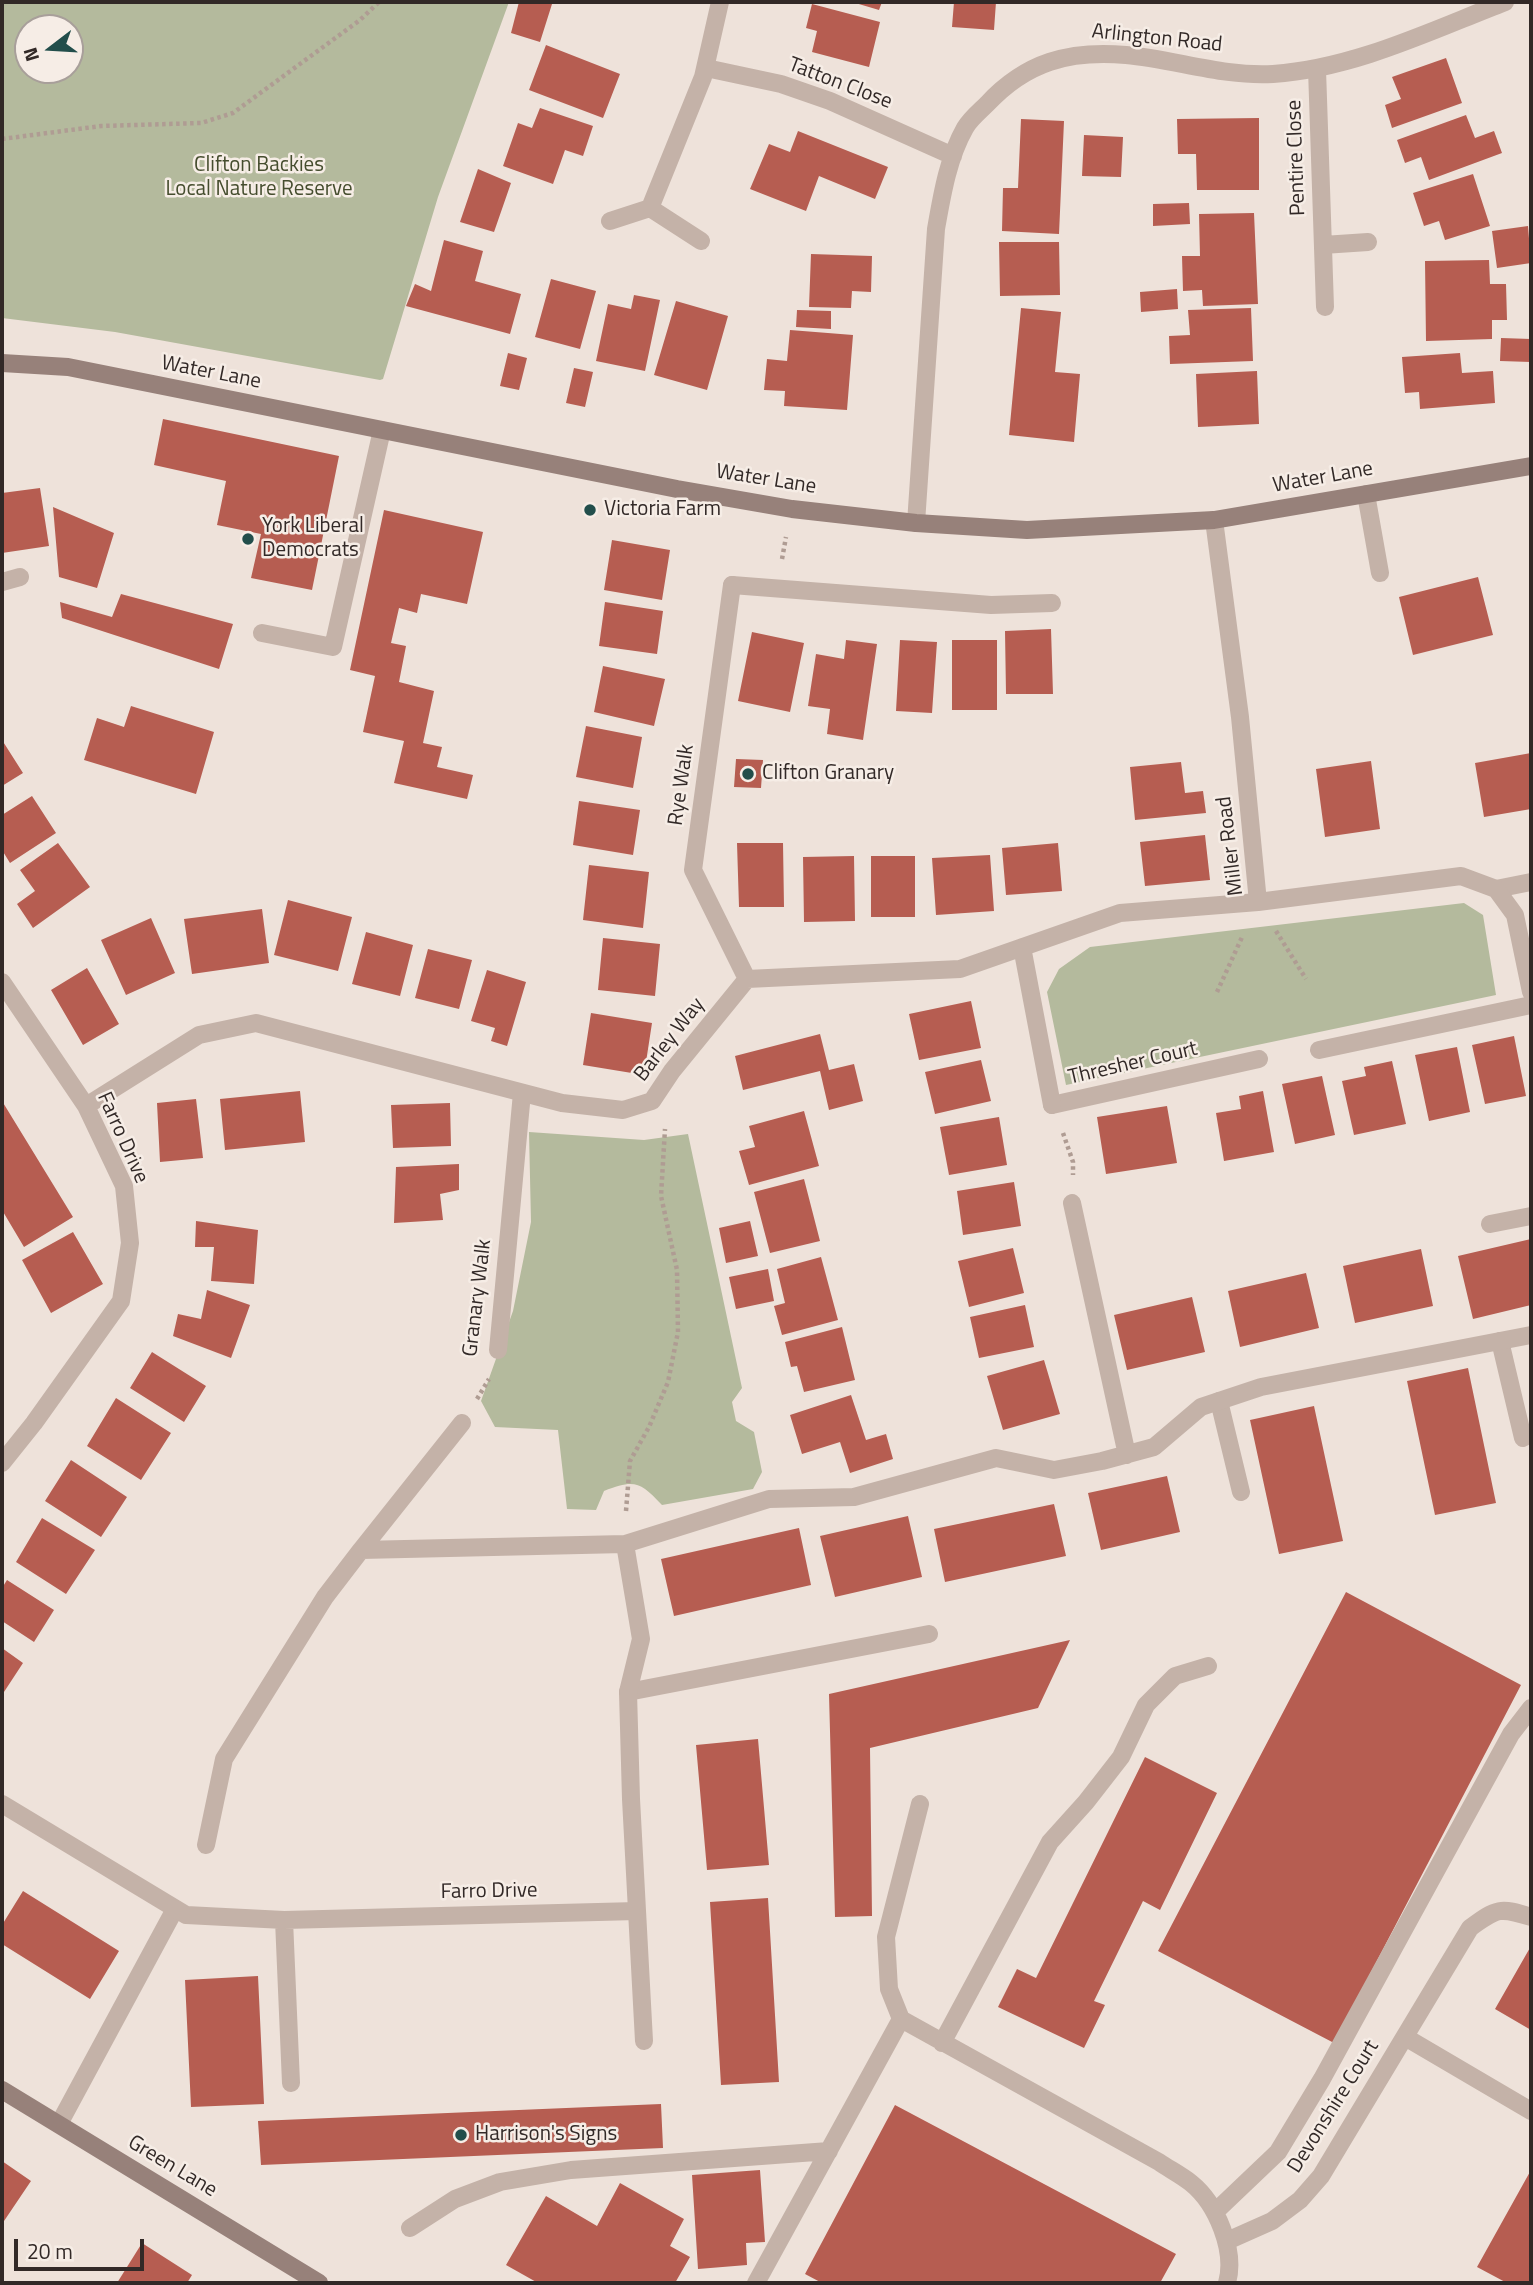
<!DOCTYPE html>
<style>
body{margin:0}
#map{position:relative;width:1533px;height:2285px;overflow:hidden;background:#eee2da;font-family:"Titillium Web",sans-serif}
canvas{display:block}
.frame{position:absolute;inset:0;border:4px solid #322927;pointer-events:none}
.north{position:absolute;left:14px;top:14px;width:70px;height:70px;box-sizing:border-box;background:#f6ede6;border:2px solid #a89f9a;border-radius:50%;rotate:253deg;font-size:19px;font-weight:700;line-height:28px;text-align:center;color:#322927}
.north::after{content:'';display:block;margin:auto;width:24px;height:32px;background:#224e4b;clip-path:polygon(50% 0,100% 100%,50% 72%,0 100%)}
.scale{position:absolute;left:14px;top:2239px;width:130px;height:32px;box-sizing:border-box;border:4px solid #322927;border-top:0;padding-left:9px;font-size:21px;line-height:24px;white-space:nowrap;color:#322927;-webkit-text-stroke:5px #f6ede6;paint-order:stroke}
</style>
<div id="map">
<canvas width="1533" height="2285"></canvas>
<div class="frame"></div>
<div class="north">N</div>
<div class="scale">20 m</div>
</div>
<script>
const ctx = document.querySelector('canvas').getContext('2d');
ctx.lineJoin = 'round';
function paint(path, color) {
  ctx.fillStyle = color;
  ctx.fill(path, 'evenodd');
}
function strokePath(path, color, width, dash) {
  ctx.strokeStyle = color;
  ctx.lineWidth = width;
  ctx.lineCap = dash ? 'butt' : 'round';
  ctx.setLineDash(dash || []);
  ctx.stroke(path);
}
function write(font, color, halo, rows, align = 'center') {
  ctx.font = font + ' "Titillium Web",sans-serif';
  ctx.lineWidth = 5;
  ctx.setLineDash([]);
  ctx.textBaseline = 'middle';
  ctx.strokeStyle = halo;
  ctx.fillStyle = color;
  for (const [text, x, y, turn = 0] of rows) {
    ctx.save();
    ctx.translate(x, y);
    ctx.rotate((+turn || 0) * Math.PI / 180);
    ctx.textAlign = isNaN(turn) ? turn : align;
    if (halo) ctx.strokeText(text, 0, 0);
    ctx.fillText(text, 0, 0);
    ctx.restore();
  }
}
const green = new Path2D(`
 M2,2H509L438,197L383,379L380,380L115,332L2,318ZM28,28H70V70H28Z
 M1464,903L1483,915L1496,995L1066,1085L1047,992L1059,969L1090,947Z
 M529,1132L644,1140L688,1134L742,1388L732,1402L736,1421L754,1432L762,1472L753,1489L662,1505C640,1482 635,1479 604,1491L596,1510L567,1509L558,1430L495,1427L481,1401L513,1311L531,1222Z`);
const building = new Path2D(`
 M519,2H542L552,4L540,42L511,33Z
 M852,2H882L879,10Z
 M954,2H996L994,30L952,27Z
 M812,4L880,22L869,67L812,52L817,31L806,28Z
 M546,45L620,74L603,118L529,90Z
 M1446,58L1462,103L1392,128L1385,105L1401,99L1392,77Z
 M540,108L593,126L583,156L565,150L553,184L503,166L518,123L532,128Z
 M1466,115L1475,138L1494,131L1502,153L1429,180L1421,157L1405,163L1397,140Z
 M1259,118V190H1197L1196,154H1178L1177,119Z
 M1021,119L1064,121L1059,234L1002,231L1003,188H1018Z
 M798,131L888,167L875,199L819,176L806,211L750,189L769,144L790,152Z
 M1084,135L1123,137L1121,177L1082,176Z
 M478,169L511,183L494,232L460,222Z
 M1473,174L1490,226L1445,240L1439,221L1424,226L1413,193Z
 M1189,203L1190,224L1153,226V204Z
 M1254,213L1258,304L1203,306L1202,290L1183,291L1182,256H1200L1199,214Z
 M1528,226L1531,263L1497,268L1492,231Z
 M444,240L483,251L475,281L521,294L510,334L406,306L415,284L431,291Z
 M999,242H1059L1060,295L1000,296Z
 M811,254L872,256L871,292L852,291L851,308L809,307Z
 M1489,260L1490,284H1506L1507,320H1492V339L1426,341L1425,261Z
 M551,279L596,291L580,349L535,337Z
 M1177,289L1178,309L1141,312L1140,292Z
 M634,295L660,300L645,371L596,361L608,304L631,309Z
 M676,301L728,316L707,390L654,375Z
 M1021,308L1061,312L1055,372L1080,374L1074,442L1009,435Z
 M1251,308L1253,361L1170,364L1169,336L1190,335L1188,310Z
 M797,310L831,311V329L796,327Z
 M790,330L853,335L847,410L784,406L785,391L764,390L767,359L787,361Z
 M1501,338L1531,339V362L1500,361Z
 M508,353L527,358L519,390L500,386Z
 M1460,353L1462,373L1493,371L1495,403L1420,409L1419,392L1405,393L1402,357Z
 M574,368L593,372L585,407L566,403Z
 M1257,371L1259,424L1198,427L1196,374Z
 M163,419L339,456L312,590L251,578L261,534L217,525L226,481L154,465Z
 M40,488L49,546L2,553V493Z
 M53,507L114,533L97,588L59,577Z
 M384,510L483,532L467,604L421,594L417,613L399,608L391,643L406,646L399,682L434,691L423,743L442,747L437,767L473,775L467,799L394,783L404,741L363,732L375,676L350,670Z
 M612,540L670,550L662,600L604,590Z
 M1478,577L1493,635L1413,655L1399,597Z
 M121,594L233,624L219,669L62,618L60,602L112,617Z
 M605,602L663,611L657,654L599,646Z
 M1051,629L1053,694H1006L1005,631Z
 M752,632L804,643L790,712L738,701Z
 M846,640L877,644L863,740L827,734L830,709L808,706L816,654L844,659Z
 M900,640L937,642L932,713L896,711Z
 M952,640H997V710H952Z
 M603,666L665,679L654,726L594,712Z
 M131,706L214,732L196,794L84,760L97,718L124,727Z
 M586,726L642,737L633,788L576,777Z
 M2,740L23,773L2,786Z
 M1531,753V809L1484,817L1475,763Z
 M736,759L763,760L761,788L734,787Z
 M1371,761L1380,829L1325,837L1316,769Z
 M1181,762L1185,793L1203,791L1206,813L1135,820L1130,767Z
 M32,796L56,833L10,863L2,850V815Z
 M579,801L640,810L633,855L573,845Z
 M1205,835L1210,880L1145,886L1140,842Z
 M58,843L90,887L33,928L17,904L35,891L20,870Z
 M737,843H783L784,907H739Z
 M1058,843L1062,891L1006,895L1002,848Z
 M990,855L994,911L936,915L932,858Z
 M854,856L855,921L804,922L803,857Z
 M871,856H915V917H871Z
 M589,865L649,872L643,928L583,920Z
 M288,900L352,917L338,971L274,955Z
 M262,909L269,963L192,974L184,919Z
 M151,918L175,973L126,995L101,940Z
 M366,932L413,945L400,996L352,984Z
 M603,938L660,944L655,996L598,990Z
 M428,949L472,960L459,1009L415,998Z
 M87,968L119,1024L83,1045L51,990Z
 M487,970L526,982L507,1046L491,1041L495,1028L471,1021Z
 M971,1001L981,1048L919,1060L909,1014Z
 M591,1013L652,1023L644,1075L583,1065Z
 M820,1034L829,1070L854,1064L863,1101L829,1110L820,1071L743,1090L735,1056Z
 M1514,1036L1526,1096L1485,1104L1472,1045Z
 M1457,1047L1470,1112L1429,1121L1415,1055Z
 M981,1060L991,1101L935,1114L925,1072Z
 M1392,1061L1406,1124L1354,1135L1342,1081L1366,1076L1364,1067Z
 M1322,1076L1335,1135L1295,1144L1282,1084Z
 M300,1091L305,1142L225,1150L220,1099Z
 M1263,1091L1274,1152L1224,1161L1216,1113L1241,1109L1239,1096Z
 M196,1099L203,1158L160,1162L157,1103Z
 M2,1101L73,1217L24,1247L2,1210Z
 M450,1103L451,1146L393,1148L391,1105Z
 M1167,1106L1177,1163L1106,1174L1097,1117Z
 M804,1111L819,1166L749,1185L739,1151L755,1147L749,1126Z
 M999,1117L1007,1165L949,1175L940,1127Z
 M459,1164V1190L440,1194L443,1220L394,1223L396,1167Z
 M804,1179L820,1241L770,1253L754,1192Z
 M1014,1182L1021,1226L963,1235L957,1191Z
 M196,1221L258,1230L254,1284L211,1281L214,1247H195Z
 M750,1221L758,1256L726,1263L719,1228Z
 M73,1232L103,1284L51,1313L22,1260Z
 M1531,1239V1305L1473,1319L1458,1256Z
 M1013,1248L1024,1293L969,1307L958,1261Z
 M1421,1249L1433,1306L1355,1323L1343,1266Z
 M821,1257L838,1320L782,1335L774,1306L785,1303L777,1269Z
 M768,1269L774,1301L736,1309L729,1277Z
 M1306,1273L1319,1328L1240,1347L1228,1291Z
 M207,1290L250,1305L231,1358L173,1336L178,1314L201,1319Z
 M1192,1297L1205,1352L1127,1370L1114,1315Z
 M1025,1305L1034,1347L979,1358L970,1317Z
 M842,1327L855,1380L804,1392L797,1366L791,1367L785,1342Z
 M152,1352L206,1386L184,1422L130,1388Z
 M1044,1360L1060,1414L1003,1430L987,1376Z
 M1468,1368L1496,1503L1435,1515L1407,1381Z
 M851,1395L866,1440L886,1434L893,1459L850,1473L840,1442L802,1454L790,1415Z
 M116,1398L171,1433L141,1480L87,1446Z
 M1314,1406L1343,1541L1279,1554L1250,1420Z
 M71,1460L127,1497L101,1537L45,1501Z
 M1167,1476L1180,1532L1101,1550L1088,1493Z
 M1054,1504L1066,1556L945,1582L934,1529Z
 M908,1516L922,1577L835,1597L820,1536Z
 M42,1518L95,1550L66,1594L16,1562Z
 M799,1528L811,1585L674,1616L661,1559Z
 M7,1580L54,1610L34,1642L2,1621V1588Z
 M1346,1592L1521,1685L1334,2043L1158,1951Z
 M1070,1640L1038,1708L870,1748L872,1916L835,1917L829,1694Z
 M2,1648L23,1663L2,1695Z
 M758,1739L769,1865L707,1870L696,1745Z
 M1145,1757L1217,1793L1160,1910L1143,1901L1094,2001L1105,2005L1084,2048L998,2007L1017,1969L1036,1978Z
 M23,1891L119,1951L90,1999L2,1944V1925Z
 M768,1898L779,2082L721,2085L710,1902Z
 M1531,1946V2030L1495,2009Z
 M258,1976L264,2104L191,2107L185,1980Z
 M661,2104L663,2148L261,2165L258,2121Z
 M895,2105L1176,2254L1160,2283H822L805,2274Z
 M2,2161L31,2181L2,2224Z
 M760,2170L765,2242L746,2243L747,2265L698,2269L692,2175Z
 M1531,2170V2283H1507L1477,2267Z
 M620,2183L684,2219L670,2246L690,2257L675,2283H538L506,2265L546,2196L597,2226Z
 M142,2243L192,2275L187,2283H117Z`);
const path = new Path2D(`
 M2,139L101,126L201,123L233,113L360,20L379,2
 M782,559L786,537
 M1276,931L1306,979
 M1217,992L1243,935
 M1063,1133L1073,1162V1175
 M477,1399L489,1379
 M626,1511L630,1461L649,1427L668,1382L678,1332L677,1270L661,1196L665,1129`);
const lane = new Path2D(`
 M1366,494L1380,573
 M2,582L20,577
 M732,585L991,605L1052,603
 M262,633L333,647L382,430
 M1496,889L1531,882
 M1052,1105L1259,1059
 M1490,1224L1531,1216
 M1500,1341L1523,1438
 M1219,1401L1241,1492
 M628,1692L929,1634
 M920,1804L886,1937L889,1989L901,2019L1159,2162C1169,2169 1181,2175 1191,2183C1217,2204 1236,2251 1227,2283
 M1405,2037L1531,2111
 M942,2043L1050,1842L1086,1802L1121,1757L1146,1705L1175,1676L1208,1666
 M59,2124L175,1909
 M1215,2212L1278,2152L1322,2079L1511,1734L1531,1708
 M410,2228L455,2199L500,2182L571,2170L829,2151
 M1227,2241L1272,2221L1300,2200L1321,2176L1470,1928C1497,1908 1500,1907 1531,1917
 M756,2283L901,2019`);
const street = new Path2D(`
 M706,68L781,84L830,101L953,156
 M1317,69L1325,307
 M650,208L703,77L720,2
 M610,221L650,208L701,241
 M1323,245L1368,242
 M1214,520L1240,717L1258,902
 M916,523L936,229C942,195 948,158 965,128C970,119 980,111 987,104C1026,62 1069,50 1126,55C1174,59 1223,77 1273,74C1355,68 1430,31 1505,2
 M732,585L693,870L747,979
 M1022,947L1052,1105
 M2,982L86,1106L124,1186L130,1243L121,1301L34,1423L2,1463
 M1319,1050L1531,1005
 M86,1106L199,1035L256,1023L562,1103L623,1110L652,1101L672,1071L747,979L960,969L1120,913L1258,902L1461,876L1496,889L1515,915L1531,992
 M1072,1203L1127,1455
 M498,1350L522,1093
 M462,1423L361,1550L625,1544L769,1499L854,1497L996,1458L1054,1470L1102,1461L1154,1447L1201,1407L1261,1387L1531,1335
 M625,1544L641,1639L628,1692L631,1799L644,2041
 M2,1804L186,1915L284,1920L637,1911
 M206,1845L224,1759L325,1597L361,1550
 M284,1920L291,2083`);
const secondary = new Path2D(`
 M2,363L68,367L677,489L792,509L916,523L1027,530L1214,520L1531,466
 M2,2090L319,2283`);
const markers = [
 [590,510,7,"#224e4b"],
 [248,539,7,"#224e4b"],
 [748,774,7,"#224e4b"],
 [461,2135,7,"#224e4b"]
];
const streetNames = [
 ["Arlington Road",1157,39,6],
 ["Tatton Close",840,84,21],
 ["Pentire Close",1297,158,-92],
 ["Water Lane",211,373,11],
 ["Water Lane",1323,478,-10],
 ["Water Lane",766,480,9],
 ["Rye Walk",682,785,-82],
 ["Miller Road",1231,846,-97],
 ["Barley Way",670,1040,-52],
 ["Thresher Court",1133,1064,-13],
 ["Farro Drive",122,1138,66],
 ["Granary Walk",478,1298,-83],
 ["Farro Drive",489,1892,-1],
 ["Devonshire Court",1334,2107,-58],
 ["Green Lane",172,2167,31]
];
const parkNames = [
 ["Clifton Backies",259,166],
 ["Local Nature Reserve",259,190]
];
const poiNames = [
 ["Victoria Farm",604,510],
 ["York Liberal",262,527],
 ["Democrats",262,551],
 ["Clifton Granary",762,774],
 ["Harrison's Signs",475,2135]
];
paint(green, '#b4ba9d');
paint(building, '#b65d51');
strokePath(path, '#af9c93', 4.5, [3.5, 3.5]);
strokePath(lane, '#c4b2a8', 18);
strokePath(street, '#c4b2a8', 18);
strokePath(secondary, '#97817a', 18);
for (const [x, y, r, color] of markers) {
  const dot = new Path2D();
  dot.arc(x, y, r, 0, 2 * Math.PI);
  ctx.fillStyle = color;
  ctx.fill(dot);
  strokePath(dot, '#f6ede6', 2.5);
}
write('21px', '#322927', '#f6ede6', streetNames);
write('21px', '#454d2e', '#f6ede6', parkNames);
write('21px', '#322927', '#f6ede6', poiNames, 'left');
</script>
